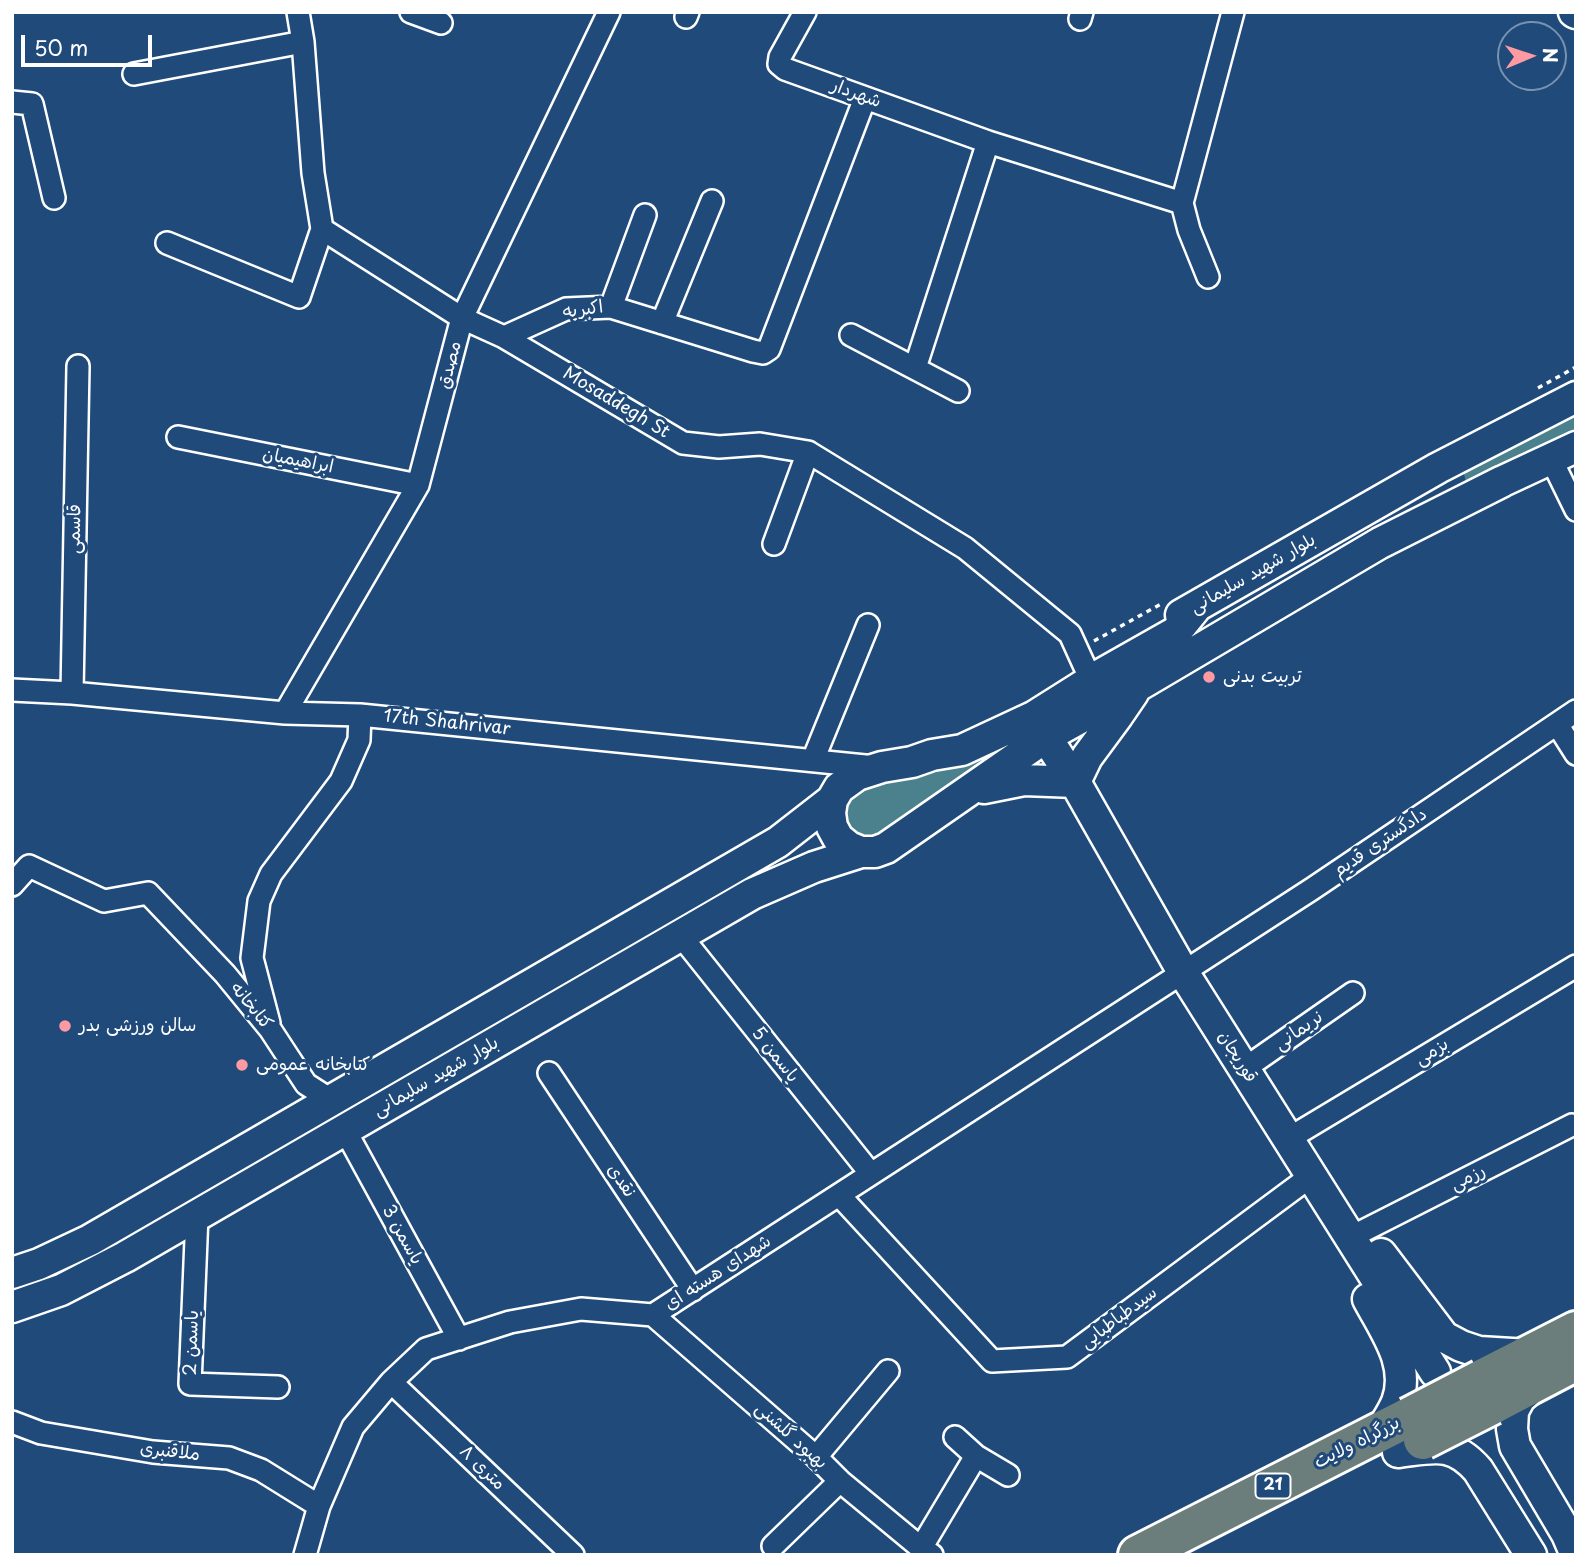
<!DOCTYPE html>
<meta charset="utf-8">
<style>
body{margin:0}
#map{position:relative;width:1588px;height:1567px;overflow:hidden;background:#1f4a7a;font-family:"Playpen Sans",sans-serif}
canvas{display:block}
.frame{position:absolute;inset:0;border:14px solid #fff;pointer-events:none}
.north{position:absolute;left:1497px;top:21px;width:70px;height:70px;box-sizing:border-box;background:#1f4a7a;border:2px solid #7992af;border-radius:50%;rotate:88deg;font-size:19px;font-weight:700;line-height:28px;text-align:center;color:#fff}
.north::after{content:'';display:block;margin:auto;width:24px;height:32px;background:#ff9aa2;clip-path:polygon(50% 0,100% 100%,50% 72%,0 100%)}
.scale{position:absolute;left:21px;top:35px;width:131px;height:32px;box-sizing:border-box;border:4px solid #fff;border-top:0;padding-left:9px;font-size:21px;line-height:24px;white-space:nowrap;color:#fff;-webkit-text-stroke:5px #1f4a7a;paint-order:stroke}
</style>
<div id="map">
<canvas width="1588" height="1567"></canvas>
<div class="frame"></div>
<div class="north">N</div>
<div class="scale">50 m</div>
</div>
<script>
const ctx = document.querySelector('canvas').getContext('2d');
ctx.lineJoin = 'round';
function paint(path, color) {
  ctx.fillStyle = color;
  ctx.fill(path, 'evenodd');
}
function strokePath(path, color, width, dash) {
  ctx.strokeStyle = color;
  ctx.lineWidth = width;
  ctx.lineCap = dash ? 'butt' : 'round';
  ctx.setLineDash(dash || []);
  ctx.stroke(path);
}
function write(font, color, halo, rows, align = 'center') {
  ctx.font = font + ' "Playpen Sans","Playpen Sans Arabic",sans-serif';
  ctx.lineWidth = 6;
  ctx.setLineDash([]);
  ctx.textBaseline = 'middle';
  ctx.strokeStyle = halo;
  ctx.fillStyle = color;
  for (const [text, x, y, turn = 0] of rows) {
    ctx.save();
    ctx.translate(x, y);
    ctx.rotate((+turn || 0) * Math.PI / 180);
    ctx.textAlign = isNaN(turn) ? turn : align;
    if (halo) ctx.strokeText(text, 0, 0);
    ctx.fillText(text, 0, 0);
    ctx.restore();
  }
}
const green = new Path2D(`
 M1576,413V435L1468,489L1463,471Z
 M1010,738L1019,750L868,841C863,839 857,836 853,833C840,821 847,803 851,789L890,779L923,776Z`);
const path = new Path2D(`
 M1538,388L1576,367
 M1094,641L1161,604`);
const street = new Path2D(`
 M298,12L303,42L313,173L322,229L462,318L504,337L683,443L719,447L760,444L808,452L965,548L1070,634L1085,667
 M411,12L441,23
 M805,12L780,57L779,64L785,69L988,142L1182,203
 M686,17L688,12
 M1080,19L1082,12
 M134,74L303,42
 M12,102L32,104L54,198
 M167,243L299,297L322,229
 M1208,277L1189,230L1182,203L1233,12
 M611,307L753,351L763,353L769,349L865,98
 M662,323L712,201
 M851,335L958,391
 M504,337L566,309L611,307L645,215
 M915,368L988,142
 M178,437L418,485
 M1551,459L1576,510
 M774,544L808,452
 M12,690L72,693L285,713L360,715L875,767
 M72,693L78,366
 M285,713L418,485L462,318L609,12
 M1557,724L1576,754
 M813,760L868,625
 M12,885L29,866L104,901L148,893L225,974L270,1029L306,1084L331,1100
 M681,936L871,1174
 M269,1023L252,958L259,901L271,874L341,781L359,740L360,715
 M1244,1069L1353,993
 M549,1073L693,1290
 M345,1130L459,1339
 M1288,1139L1576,966
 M839,1195L992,1361L1067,1357L1311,1176
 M197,1215L190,1384L278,1387
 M1363,1231L1572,1125
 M653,1315L816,1457L840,1481L921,1548L932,1555
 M391,1382L573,1555
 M12,1422L41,1433L153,1452L229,1458L261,1470L319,1506
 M955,1437L976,1456L1008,1475
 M816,1457L888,1371
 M773,1546L840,1481
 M921,1548L976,1456
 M305,1555L319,1506L353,1427L391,1382L426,1349L510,1322L581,1309L653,1315L1312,889L1576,711`);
const secondary = new Path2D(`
 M1574,12L1576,13
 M1197,606L1176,632L1100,675L1035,716L962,750L932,755L912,762L882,767L857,775L839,788L832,800L830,813L832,827L838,838L849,847L861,852H875L886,848L1046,737L1136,687L1380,543L1503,481L1576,447
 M1181,615L1438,468L1576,397
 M1037,719L1046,737L1075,782L1183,972L1435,1372
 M984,788L1024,780L1075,782L1087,757L1118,715L1133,693
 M1381,1254L1444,1337L1461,1346L1479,1352L1529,1355
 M12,1273L39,1264L90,1240L778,842L832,800
 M1368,1299C1385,1331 1411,1365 1397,1402C1393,1412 1386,1422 1381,1431
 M12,1307L61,1290L125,1257L752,894L814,867L861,852
 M1536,1384L1520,1398L1513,1411L1512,1429L1515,1446L1567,1534L1576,1555
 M1398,1452C1433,1448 1452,1440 1478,1470L1531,1555`);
const highway = new Path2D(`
 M1482,1379L1576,1331
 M1492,1405L1576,1361
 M1138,1555L1409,1417`);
const highwayBridge = new Path2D(`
 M1409,1417L1482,1379
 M1423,1440L1492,1405`);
const markers = [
 [1209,677,7,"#ff9aa2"],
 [65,1026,7,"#ff9aa2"],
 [242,1065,7,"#ff9aa2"]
];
const shields = [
 [1273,1486,35]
];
const shieldNames = [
 ["21",1273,1486]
];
const streetNames = [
 ["شهردار",856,94,20],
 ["اکبریه",583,310,-8],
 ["مصدق",450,365,-75],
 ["Mosaddegh St",616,403,31],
 ["ابراهیمیان",298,461,11],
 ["قاسمی",75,529,-89],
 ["بلوار شهید سلیمانی",1253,574,-30],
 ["17th Shahrivar",447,723,6],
 ["دادگستری قدیم",1380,843,-34],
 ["کتابخانه",251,1006,51],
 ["نریمانی",1299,1031,-35],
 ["بزمی",1432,1052,-31],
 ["یاسمن 5",775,1055,52],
 ["قوریجان",1237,1057,58],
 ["بلوار شهید سلیمانی",436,1077,-30],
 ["رزمی",1468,1178,-27],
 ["نقدی",621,1181,56],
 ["یاسمن 3",402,1235,61],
 ["شهدای هسته ای",718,1273,-33],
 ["سیدطباطبایی",1119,1318,-37],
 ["یاسمن 2",192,1343,-88],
 ["بهبود گلشنی",791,1436,42],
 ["بزرگراه ولایت",1357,1443,-27],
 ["ملاقنبری",170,1452,6],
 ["۸ متری",482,1468,44]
];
const poiNames = [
 ["تربیت بدنی",1223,677],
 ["سالن ورزشی بدر",79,1026],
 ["کتابخانه عمومی",256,1065]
];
paint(green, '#4b808d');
strokePath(street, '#fff', 26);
strokePath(secondary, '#fff', 35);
strokePath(highway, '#fff', 44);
strokePath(path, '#fff', 3.5, [5, 5]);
strokePath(street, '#1f4a7a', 21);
strokePath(secondary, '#1f4a7a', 30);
strokePath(highway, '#6c7e7c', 38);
strokePath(highwayBridge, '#fff', 44, []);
strokePath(highwayBridge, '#6c7e7c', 38);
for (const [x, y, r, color] of markers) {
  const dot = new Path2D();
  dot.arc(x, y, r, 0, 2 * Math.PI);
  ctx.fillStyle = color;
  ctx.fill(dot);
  strokePath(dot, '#1f4a7a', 2.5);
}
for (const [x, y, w] of shields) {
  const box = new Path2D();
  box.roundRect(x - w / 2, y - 12.5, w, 25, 5);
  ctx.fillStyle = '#1f4a7a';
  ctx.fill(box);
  strokePath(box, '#fff', 2);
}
write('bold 16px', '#fff', null, shieldNames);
write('18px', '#fff', '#1f4a7a', streetNames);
write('18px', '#fff', '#1f4a7a', poiNames, 'left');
</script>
